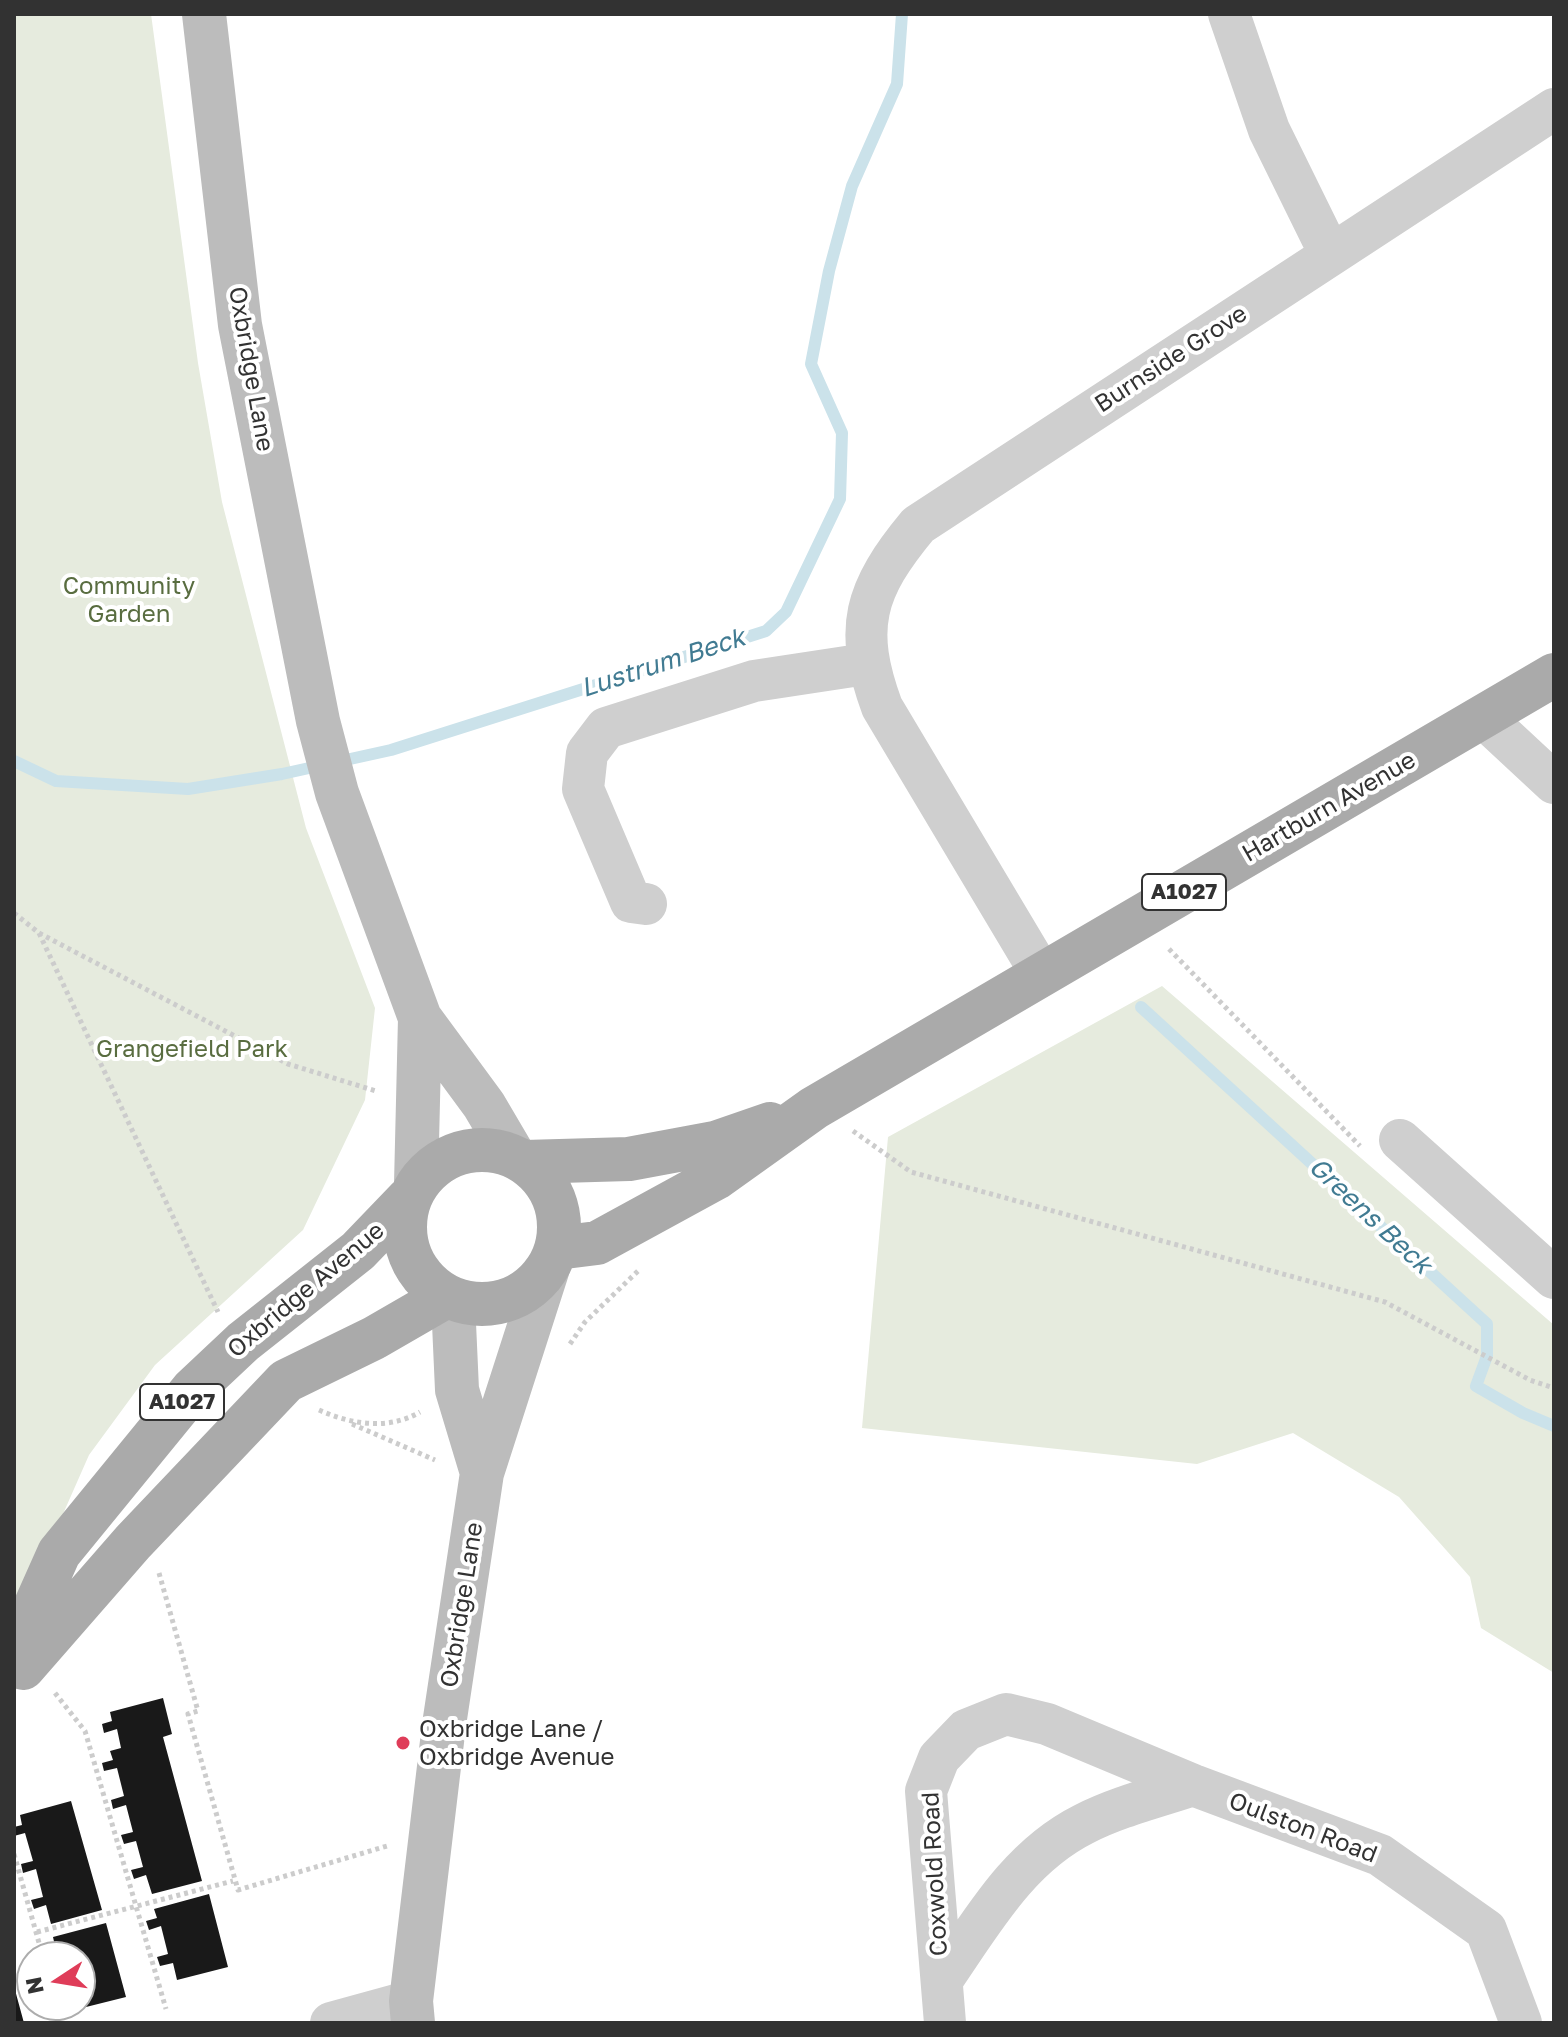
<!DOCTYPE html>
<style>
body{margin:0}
#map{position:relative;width:1568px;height:2037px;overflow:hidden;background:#fff;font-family:"Golos Text",sans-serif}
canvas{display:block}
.frame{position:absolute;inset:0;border:16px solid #323232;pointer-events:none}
.north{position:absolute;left:16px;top:1941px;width:80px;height:80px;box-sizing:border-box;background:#fff;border:2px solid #adadad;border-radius:50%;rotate:258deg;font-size:22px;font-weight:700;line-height:32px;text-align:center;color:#323232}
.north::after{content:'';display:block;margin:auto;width:28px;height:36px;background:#df3d59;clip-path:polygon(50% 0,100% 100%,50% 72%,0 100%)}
</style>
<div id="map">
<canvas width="1568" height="2037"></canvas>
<div class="frame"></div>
<div class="north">N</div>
</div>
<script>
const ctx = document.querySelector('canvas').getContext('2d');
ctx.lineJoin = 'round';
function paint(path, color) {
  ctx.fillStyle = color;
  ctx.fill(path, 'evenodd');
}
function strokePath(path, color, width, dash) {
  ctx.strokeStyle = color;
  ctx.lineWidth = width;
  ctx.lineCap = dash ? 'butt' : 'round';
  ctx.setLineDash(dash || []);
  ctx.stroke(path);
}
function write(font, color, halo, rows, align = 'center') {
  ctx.font = font + ' "Golos Text",sans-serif';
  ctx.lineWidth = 8;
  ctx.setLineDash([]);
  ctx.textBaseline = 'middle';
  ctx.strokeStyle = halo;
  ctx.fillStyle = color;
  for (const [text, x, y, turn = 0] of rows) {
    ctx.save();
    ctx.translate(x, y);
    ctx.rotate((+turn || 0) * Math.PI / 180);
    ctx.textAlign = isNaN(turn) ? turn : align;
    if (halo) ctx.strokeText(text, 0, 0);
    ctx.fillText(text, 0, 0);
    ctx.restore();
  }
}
const green = new Path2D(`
 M14,14H151L198,363L222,502L306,828L375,1008L365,1100L303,1230L155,1365L89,1455L14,1625Z
 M1162,986L1554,1325V1673L1481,1628L1470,1577L1399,1497L1293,1433L1197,1464L862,1428L888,1137Z`);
const stream = new Path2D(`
 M14,761L56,781L188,789L282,774L391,750L766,631L786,612L840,499L842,433L811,364L829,271L852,186L897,84L902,14
 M1141,1007L1487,1324V1356L1476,1386L1523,1413L1554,1426`);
const building = new Path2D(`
 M163,1698L172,1734L163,1737L202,1881L152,1894L146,1875L134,1879L131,1870L143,1867L136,1841L124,1844L121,1835L133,1832L126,1805L113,1809L111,1800L124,1796L117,1768L104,1771L102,1763L113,1760L110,1751L121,1748L117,1729L104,1733L102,1724L112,1721L110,1712Z
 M71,1801L102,1910L51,1924L46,1905L34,1909L31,1900L43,1897L36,1869L23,1873L21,1864L33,1861L25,1833L14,1836V1827L22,1825L20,1815Z
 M209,1894L228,1967L177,1980L173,1963L160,1966L157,1957L168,1954L161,1926L149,1930L146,1921L157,1918L154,1909Z
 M106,1923L126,1997L74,2010L73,2005H80V1957H47L44,1949L55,1946L53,1937Z
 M15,1990L24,2023H14Z`);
const path = new Path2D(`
 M14,913L39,933L288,1064L376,1091
 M39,933L218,1312
 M1169,949L1360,1146
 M853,1131L911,1172L1385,1302L1530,1380L1554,1388
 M570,1344L585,1322L639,1270
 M319,1410C351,1424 387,1431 420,1412
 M352,1424L435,1460
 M159,1573L198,1711L188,1714L238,1890L387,1846
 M55,1693L85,1731L166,2009
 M14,1854L43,1957
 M37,1932L233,1881
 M54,2005L58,2023`);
const street = new Path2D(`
 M1229,14L1269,130L1330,254
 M1483,717L1554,783
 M646,904L631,902L583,789L587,753L606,728L754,681L866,664
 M1042,975L882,707C853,628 864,590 918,525L1554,109
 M1400,1140L1554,1278
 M942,1980C982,1922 1018,1857 1084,1824C1117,1807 1157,1797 1193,1785
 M331,2023L411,2001
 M945,2023L926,1791L939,1758L966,1730L1006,1714L1047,1724L1193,1785L1380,1855L1486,1930L1521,2023`);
const secondary = new Path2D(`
 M204,14L240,325L318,721L337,793L420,1018L484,1105L514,1156
 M416,1184L420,1018
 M453,1301L457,1390L482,1473
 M413,2023L411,2001L444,1725L482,1473L548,1268`);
const primary = new Path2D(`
 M405 1227a77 77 0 1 1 154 0a77 77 0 1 1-154 0Z
 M525,1162L629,1159L715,1143L770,1124
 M557,1248L597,1243L716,1178L814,1108L1554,675
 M14,1654L59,1553L193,1389L243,1342L358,1251L408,1199
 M23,1668L133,1542L286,1381L374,1338L445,1297`);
const markers = [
 [403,1743,8,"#df3d59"]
];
const shields = [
 [1184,892,84],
 [182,1402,84]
];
const shieldNames = [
 ["A1027",1184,892],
 ["A1027",182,1402]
];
const streetNames = [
 ["Burnside Grove",1171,359,-33],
 ["Oxbridge Lane",251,369,80],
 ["Hartburn Avenue",1329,807,-30],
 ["Oxbridge Avenue",306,1290,-40],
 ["Oxbridge Lane",462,1605,-81],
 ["Oulston Road",1303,1828,21],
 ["Coxwold Road",935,1874,-93]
];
const parkNames = [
 ["Community",129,586],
 ["Garden",129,614],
 ["Grangefield Park",192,1049]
];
const poiNames = [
 ["Oxbridge Lane /",419,1729],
 ["Oxbridge Avenue",419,1757]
];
const waterNames = [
 ["Lustrum Beck",663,663,-18],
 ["Greens Beck",1370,1216,43]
];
paint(green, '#e6ebde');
strokePath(stream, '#cbe2ea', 12);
paint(building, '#191919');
strokePath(path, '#ccc', 5, [4, 4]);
strokePath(street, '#cfcfcf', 42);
strokePath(secondary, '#bcbcbc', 44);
strokePath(primary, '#aaa', 44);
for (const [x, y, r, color] of markers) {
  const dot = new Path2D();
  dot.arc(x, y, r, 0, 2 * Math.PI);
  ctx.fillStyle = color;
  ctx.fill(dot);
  strokePath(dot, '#fff', 3);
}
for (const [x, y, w] of shields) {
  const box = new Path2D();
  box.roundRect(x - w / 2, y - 18, w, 36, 6);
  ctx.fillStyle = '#fff';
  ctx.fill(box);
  strokePath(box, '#323232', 2);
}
write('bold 22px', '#323232', null, shieldNames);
write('24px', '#323232', '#fff', streetNames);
write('24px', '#596d40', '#fff', parkNames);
write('24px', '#323232', '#fff', poiNames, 'left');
write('italic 26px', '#417b92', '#fff', waterNames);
</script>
